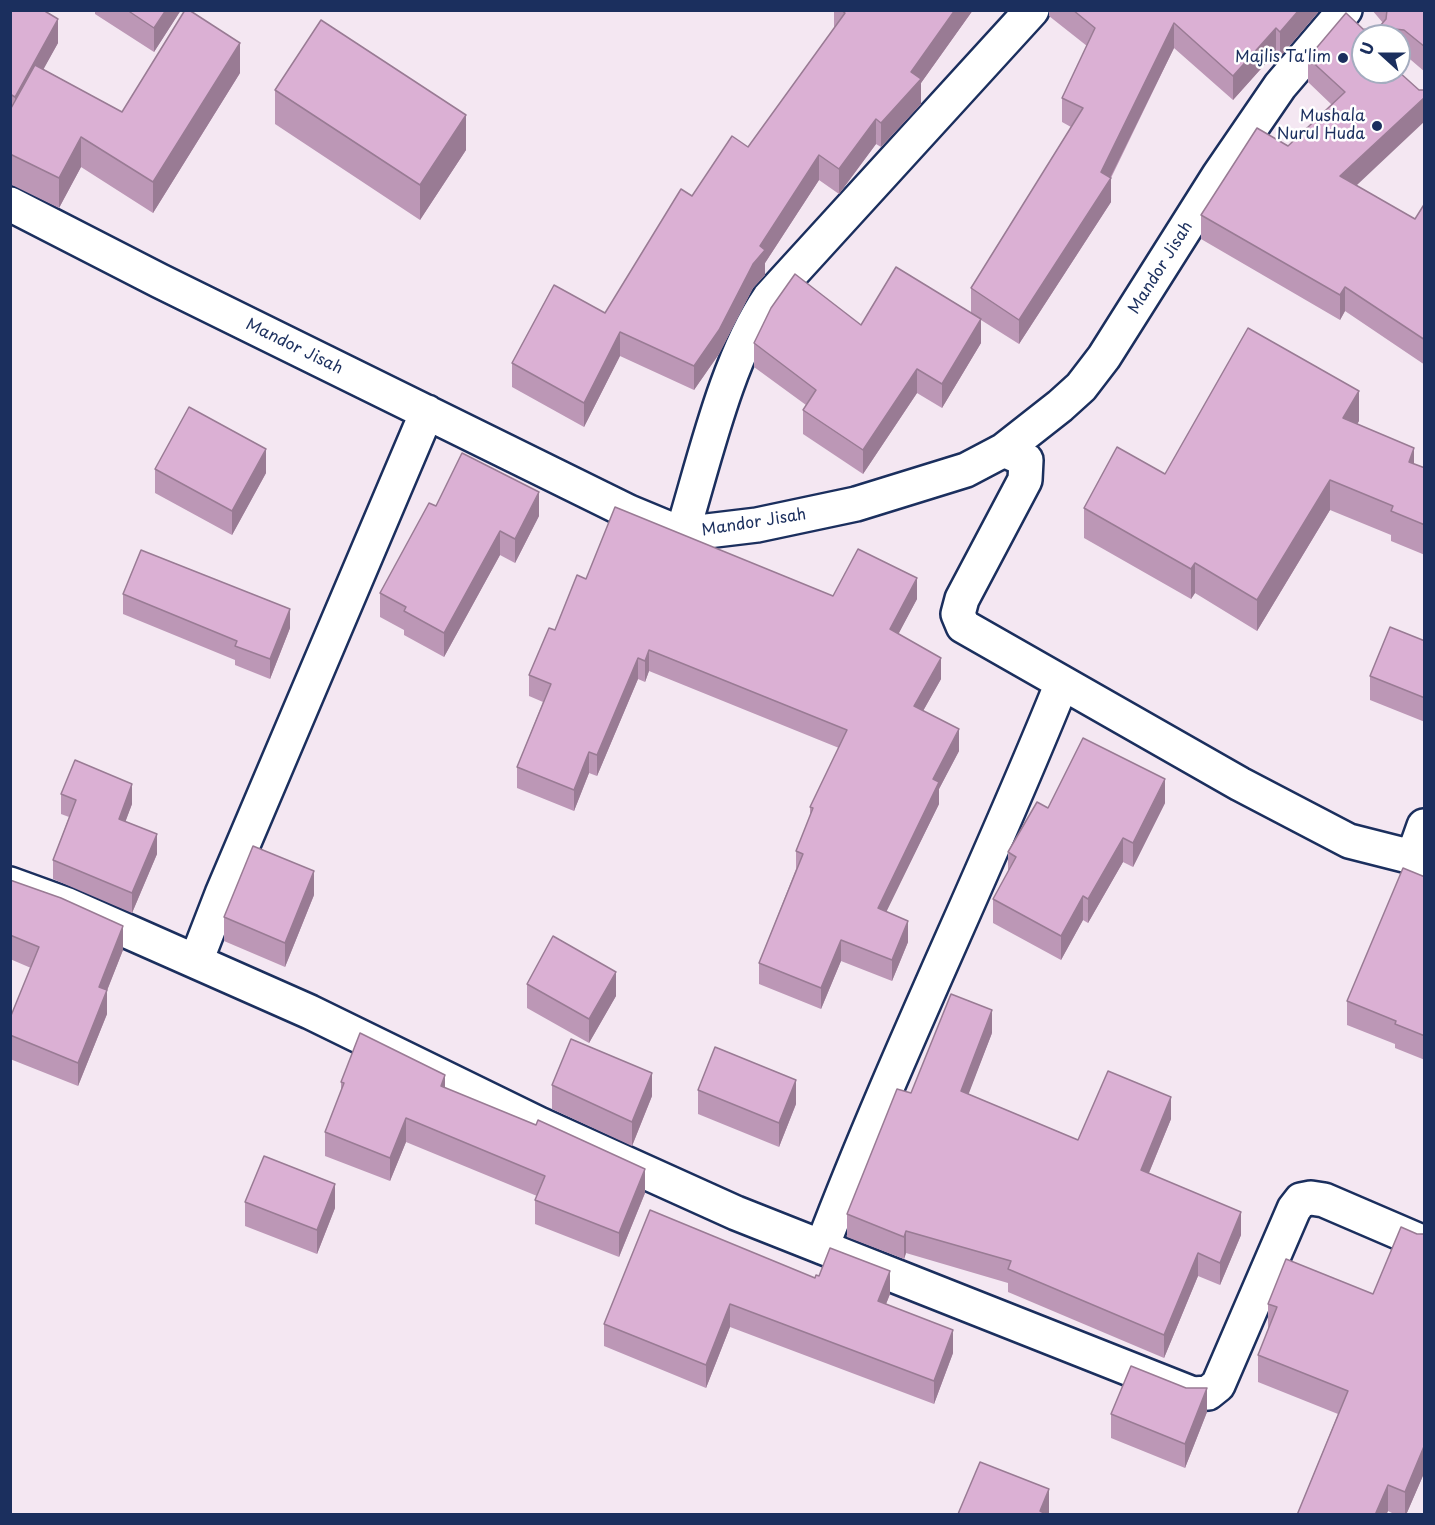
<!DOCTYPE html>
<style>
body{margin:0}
#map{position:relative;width:1435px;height:1525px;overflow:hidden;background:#f4e7f2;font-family:"Playpen Sans",sans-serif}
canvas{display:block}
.frame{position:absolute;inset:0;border:12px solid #1b2f5e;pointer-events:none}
.north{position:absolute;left:1351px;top:24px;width:60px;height:60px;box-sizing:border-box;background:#fff;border:2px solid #a4acbf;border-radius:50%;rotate:291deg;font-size:16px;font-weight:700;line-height:24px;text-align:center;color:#1b2f5e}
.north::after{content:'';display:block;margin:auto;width:21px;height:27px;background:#1b2f5e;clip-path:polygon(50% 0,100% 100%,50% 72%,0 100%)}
</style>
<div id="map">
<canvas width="1435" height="1525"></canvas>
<div class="frame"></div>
<div class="north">U</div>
</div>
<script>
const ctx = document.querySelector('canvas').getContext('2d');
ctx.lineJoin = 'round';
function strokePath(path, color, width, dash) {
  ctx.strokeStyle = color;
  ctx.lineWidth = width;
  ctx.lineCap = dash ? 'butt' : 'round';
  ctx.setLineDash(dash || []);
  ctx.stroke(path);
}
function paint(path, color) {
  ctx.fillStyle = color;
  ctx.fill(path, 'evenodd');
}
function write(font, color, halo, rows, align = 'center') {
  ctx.font = font + ' "Playpen Sans",sans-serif';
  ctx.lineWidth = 5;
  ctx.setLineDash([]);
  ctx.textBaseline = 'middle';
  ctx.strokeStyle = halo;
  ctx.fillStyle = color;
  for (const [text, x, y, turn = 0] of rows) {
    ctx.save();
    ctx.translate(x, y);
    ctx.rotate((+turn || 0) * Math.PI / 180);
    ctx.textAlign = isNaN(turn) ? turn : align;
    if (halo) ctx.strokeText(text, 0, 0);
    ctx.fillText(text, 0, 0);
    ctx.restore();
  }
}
const minor = new Path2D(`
 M10,204L160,281L629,512L682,534L757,525L856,504L966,470L1004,450L1060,406L1081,387L1104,357L1219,175L1280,86L1345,10
 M1004,450L1026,460L1025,480L962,599L958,614L963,626L1240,784L1349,841L1424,860
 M682,534C704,462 727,359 769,298L1032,10
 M1413,857L1424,826
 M10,884L68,905L310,1012L539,1124L736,1213L1193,1394L1208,1393L1218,1385L1294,1209L1301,1200L1311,1198L1324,1200L1424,1243
 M196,961L222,894L427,412
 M822,1247C895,1056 986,872 1062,683`);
const wall = new Path2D(`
 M10,10L58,43L43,69L122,112L240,73L153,213L81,167L59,208L10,184Z
 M95,10H181L154,52L95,14Z
 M834,10H973L921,83V104L881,147L876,144L839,194L819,180L765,263V275L753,288L719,354L694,390L620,356L584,427L512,387V363L605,313L692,196L748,147L834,28Z
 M1049,10H1320L1280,57L1276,52L1233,100L1174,48L1111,178V202L1019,344L981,320V343L942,408L917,393L863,474L803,434V410L806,405L754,367V343L861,325L971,313V288L1071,127L1062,122V98L1087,46L1049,16Z
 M1372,10H1425V72L1404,54H1399V36H1363L1356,186L1415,219L1425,203V365L1345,311L1340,320L1201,239V215L1288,146L1332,105L1308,82V58L1363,29L1371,30L1380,26L1383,23Z
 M275,90L466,150L420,220L275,124Z
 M1359,421L1357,424L1414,464L1425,468V555L1391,541V535L1330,510L1257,631L1195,593L1191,599L1084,538V508L1165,474Z
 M155,469L266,473L232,535L155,493Z
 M436,506L539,516L515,563L500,555L444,657L404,635V630L380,617V593Z
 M586,579L833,596L917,599L898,634L941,679L923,711L959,751L939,789V804L886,911L908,942L892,981L841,961L821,1009L759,984V963L796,869V851L810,816V807L839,748L649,671L645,682L638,679L597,776L589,773L574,811L517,788V767L543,702L529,696V675L555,630Z
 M123,594L290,628L270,679L235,665V660L123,614Z
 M1425,641V722L1370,700V676Z
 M61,794L132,804L125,822L157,854L132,913L53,879V860L69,817L61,814Z
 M1165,803L1133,867L1123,862L1088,923L1083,920L1061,960L993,923V899L1008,872V852L1048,808Z
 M1425,877V1060L1395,1048V1044L1347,1025V1001Z
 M10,880L123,950L107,990V1014L78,1086L10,1059V1018L31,968L10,959Z
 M314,895L285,967L224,941V917Z
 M527,984L616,996L589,1043L527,1008Z
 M992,1033L968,1094L1078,1140L1171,1119L1149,1173L1241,1235L1220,1285L1198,1276L1164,1358L1008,1292V1283L906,1253L904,1259L847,1237V1214L911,1093Z
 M341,1082L445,1088L645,1193L619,1257L535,1224V1200L537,1196L406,1142L390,1181L325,1156V1132L341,1093Z
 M552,1085L652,1096L632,1146L552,1109Z
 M698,1090L796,1104L779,1147L698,1114Z
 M245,1202L335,1208L317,1254L245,1226Z
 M1417,1234H1425V1471L1406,1515H1396L1388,1511L1386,1515H1297L1338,1414L1258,1382V1355L1268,1330V1304L1373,1294Z
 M815,1278L890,1294L886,1304L953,1353L934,1404L730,1327L706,1388L604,1346V1324Z
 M1186,1388L1207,1412L1185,1468L1111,1438V1414Z`);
const shadedWall = new Path2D(`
 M166,10H181L154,52V28Z
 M955,10H973L921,83V104L881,147V123L911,72Z
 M1299,10H1320L1280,57V32Z
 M58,19V43L15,121V97Z
 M1174,23V48L1110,178H1111V202L1019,344V320L1101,172Z
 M1276,28V52L1233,100V76Z
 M1394,29V36H1385L1386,34Z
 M240,43V73L153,213V182Z
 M1425,97V121L1340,201V176Z
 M466,115V150L420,220V185Z
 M876,119V144L839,194V169Z
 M81,137V167L59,208V178Z
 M819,155V180L765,263V275L753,288L719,354L694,390V366L760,246Z
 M1345,287V311L1340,320V295Z
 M981,319V343L942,408V384Z
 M620,332V356L584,427V403Z
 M917,369V393L863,474V450Z
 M1359,391V421L1343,448V418Z
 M1414,448V478L1409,462Z
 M266,449V473L232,535V511Z
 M1330,480V510L1257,631V600Z
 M539,492V516L515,563V539Z
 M500,531V555L444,657V633Z
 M1195,563V593L1191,599V569Z
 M917,578V599L890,650V629Z
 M290,609V628L270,679V659Z
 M649,650V671L645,682V661Z
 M638,658V679L597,776V755Z
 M941,658V679L914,727V706Z
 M959,729V751L939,789V804L878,929V908L933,779Z
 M589,752V773L574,811V790Z
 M1165,779V803L1133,867V843Z
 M132,784V804L119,839V819Z
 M157,834V854L132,913V893Z
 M1123,838V862L1088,923V899Z
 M314,871V895L285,967V943Z
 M1083,896V920L1061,960V936Z
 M908,921V942L892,981V960Z
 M123,926V950L99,1011V987Z
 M841,940V961L821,1009V988Z
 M616,972V996L589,1043V1019Z
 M107,990V1014L78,1086V1063Z
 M992,1010V1033L961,1114V1091Z
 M652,1073V1096L632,1146V1122Z
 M445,1075V1099L441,1086Z
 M796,1080V1104L779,1147V1123Z
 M1171,1097V1119L1141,1192V1170Z
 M406,1118V1142L390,1181V1158Z
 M645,1169V1193L619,1257V1233Z
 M335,1184V1208L317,1254V1230Z
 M1241,1212V1235L1220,1285V1263Z
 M906,1231V1253L904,1259V1237Z
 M1198,1253V1276L1164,1358V1335Z
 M890,1271V1294L878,1324V1301Z
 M730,1304V1327L706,1388V1365Z
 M953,1330V1353L934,1404V1381Z
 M1207,1388V1412L1185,1468V1444Z
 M1425,1444V1471L1406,1515H1405V1492Z
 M1388,1485V1511L1386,1515H1375Z
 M1049,1489V1515L1040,1511Z`);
const building = new Path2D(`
 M10,10H43L58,19L15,97L10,94Z
 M127,10H166L154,28Z
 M185,10H189L240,43L153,182L81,137L59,178L10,154V110L35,65L122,112Z
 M841,10H955L911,72L921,79L881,123L876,119L839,169L819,155L760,246L765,250L753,264L719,330L694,366L620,332L584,403L512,363L554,285L605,313L681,189L692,196L732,136L748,147L845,13Z
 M1073,10H1299L1280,32L1276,28L1233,76L1174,23L1101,172L1111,178L1019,320L971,288L1083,108L1062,98L1095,28Z
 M1387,10H1425V47L1404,30L1394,29L1386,34L1385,36H1363V72H1399L1419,90H1425V97L1340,176L1415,219L1425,203V340L1345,287L1340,295L1201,215L1257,128L1288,146L1345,92L1308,58L1346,13L1363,29L1371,30L1380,26L1386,19Z
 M321,20L466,115L420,185L275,90Z
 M896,267L981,319L942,384L917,369L863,450L803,410L816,390L754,343L771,308L795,274L861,325Z
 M1248,328L1359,391L1343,418L1414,448L1409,462L1425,468V525L1391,511L1393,506L1330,480L1257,600L1195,563L1191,569L1084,508L1117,447L1165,474Z
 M189,407L266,449L232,511L155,469Z
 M462,453L539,492L515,539L500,531L444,633L404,611L406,607L380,593L429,503L436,506Z
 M615,507L833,596L858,549L917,578L890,629L941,658L914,706L959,729L933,779L939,782L878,908L908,921L892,960L841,940L821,988L759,963L803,854L796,851L813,808L810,807L847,730L649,650L645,661L638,658L597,755L589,752L574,790L517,767L551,684L529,675L549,628L555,630L577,575L586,579Z
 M141,550L290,609L270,659L235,646L237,641L123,594Z
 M1390,627L1425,641V698L1370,676Z
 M1083,738L1165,779L1133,843L1123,838L1088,899L1083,896L1061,936L993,899L1016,857L1008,852L1037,802L1048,808Z
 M75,760L132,784L119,819L157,834L132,893L53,860L76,800L61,794Z
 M253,846L314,871L285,943L224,917Z
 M1403,868L1425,877V1036L1395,1024L1396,1021L1347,1001Z
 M10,880L61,898L123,926L99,987L107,990L78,1063L10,1035V1018L39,947L10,935Z
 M553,936L616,972L589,1019L527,984Z
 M951,994L992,1010L961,1091L1078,1140L1108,1071L1171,1097L1141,1170L1241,1212L1220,1263L1198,1253L1164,1335L1008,1269L1011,1261L906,1231L904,1237L847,1214L897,1089L911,1093Z
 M360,1033L445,1075L441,1086L536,1125L538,1120L645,1169L619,1233L535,1200L545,1176L406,1118L390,1158L325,1132L344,1083L341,1082Z
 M571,1039L652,1073L632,1122L552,1085Z
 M715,1047L796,1080L779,1123L698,1090Z
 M264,1156L335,1184L317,1230L245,1202Z
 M650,1210L815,1278L816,1275L819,1276L830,1248L890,1271L878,1301L953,1330L934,1381L730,1304L706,1365L604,1324Z
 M1401,1227L1417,1234H1425V1444L1405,1492L1388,1485L1375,1515H1297L1348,1391L1258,1355L1277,1307L1268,1304L1286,1259L1373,1294Z
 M1131,1366L1186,1388H1207L1185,1444L1111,1414Z
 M980,1462L1049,1489L1040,1511L1048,1515L958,1514Z`);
const markers = [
 [1343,58,6,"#1b2f5e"],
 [1377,126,6,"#1b2f5e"]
];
const poiNames = [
 ["Majlis Ta'lim",1331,58],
 ["Mushala",1365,117],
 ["Nurul Huda",1365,135]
];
const streetNames = [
 ["Mandor Jisah",1161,268,-58],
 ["Mandor Jisah",294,347,26],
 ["Mandor Jisah",754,523,-9]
];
strokePath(minor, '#1b2f5e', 38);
strokePath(minor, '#fff', 33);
paint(wall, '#bc97b6');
paint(shadedWall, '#997b94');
paint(building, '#dbb0d4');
strokePath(building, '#997b94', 1.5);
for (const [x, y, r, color] of markers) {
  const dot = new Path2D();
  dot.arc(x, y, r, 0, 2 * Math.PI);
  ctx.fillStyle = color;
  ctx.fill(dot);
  strokePath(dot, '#fff', 2);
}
write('16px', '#1b2f5e', '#fff', poiNames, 'right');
write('16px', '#1b2f5e', '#fff', streetNames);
</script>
